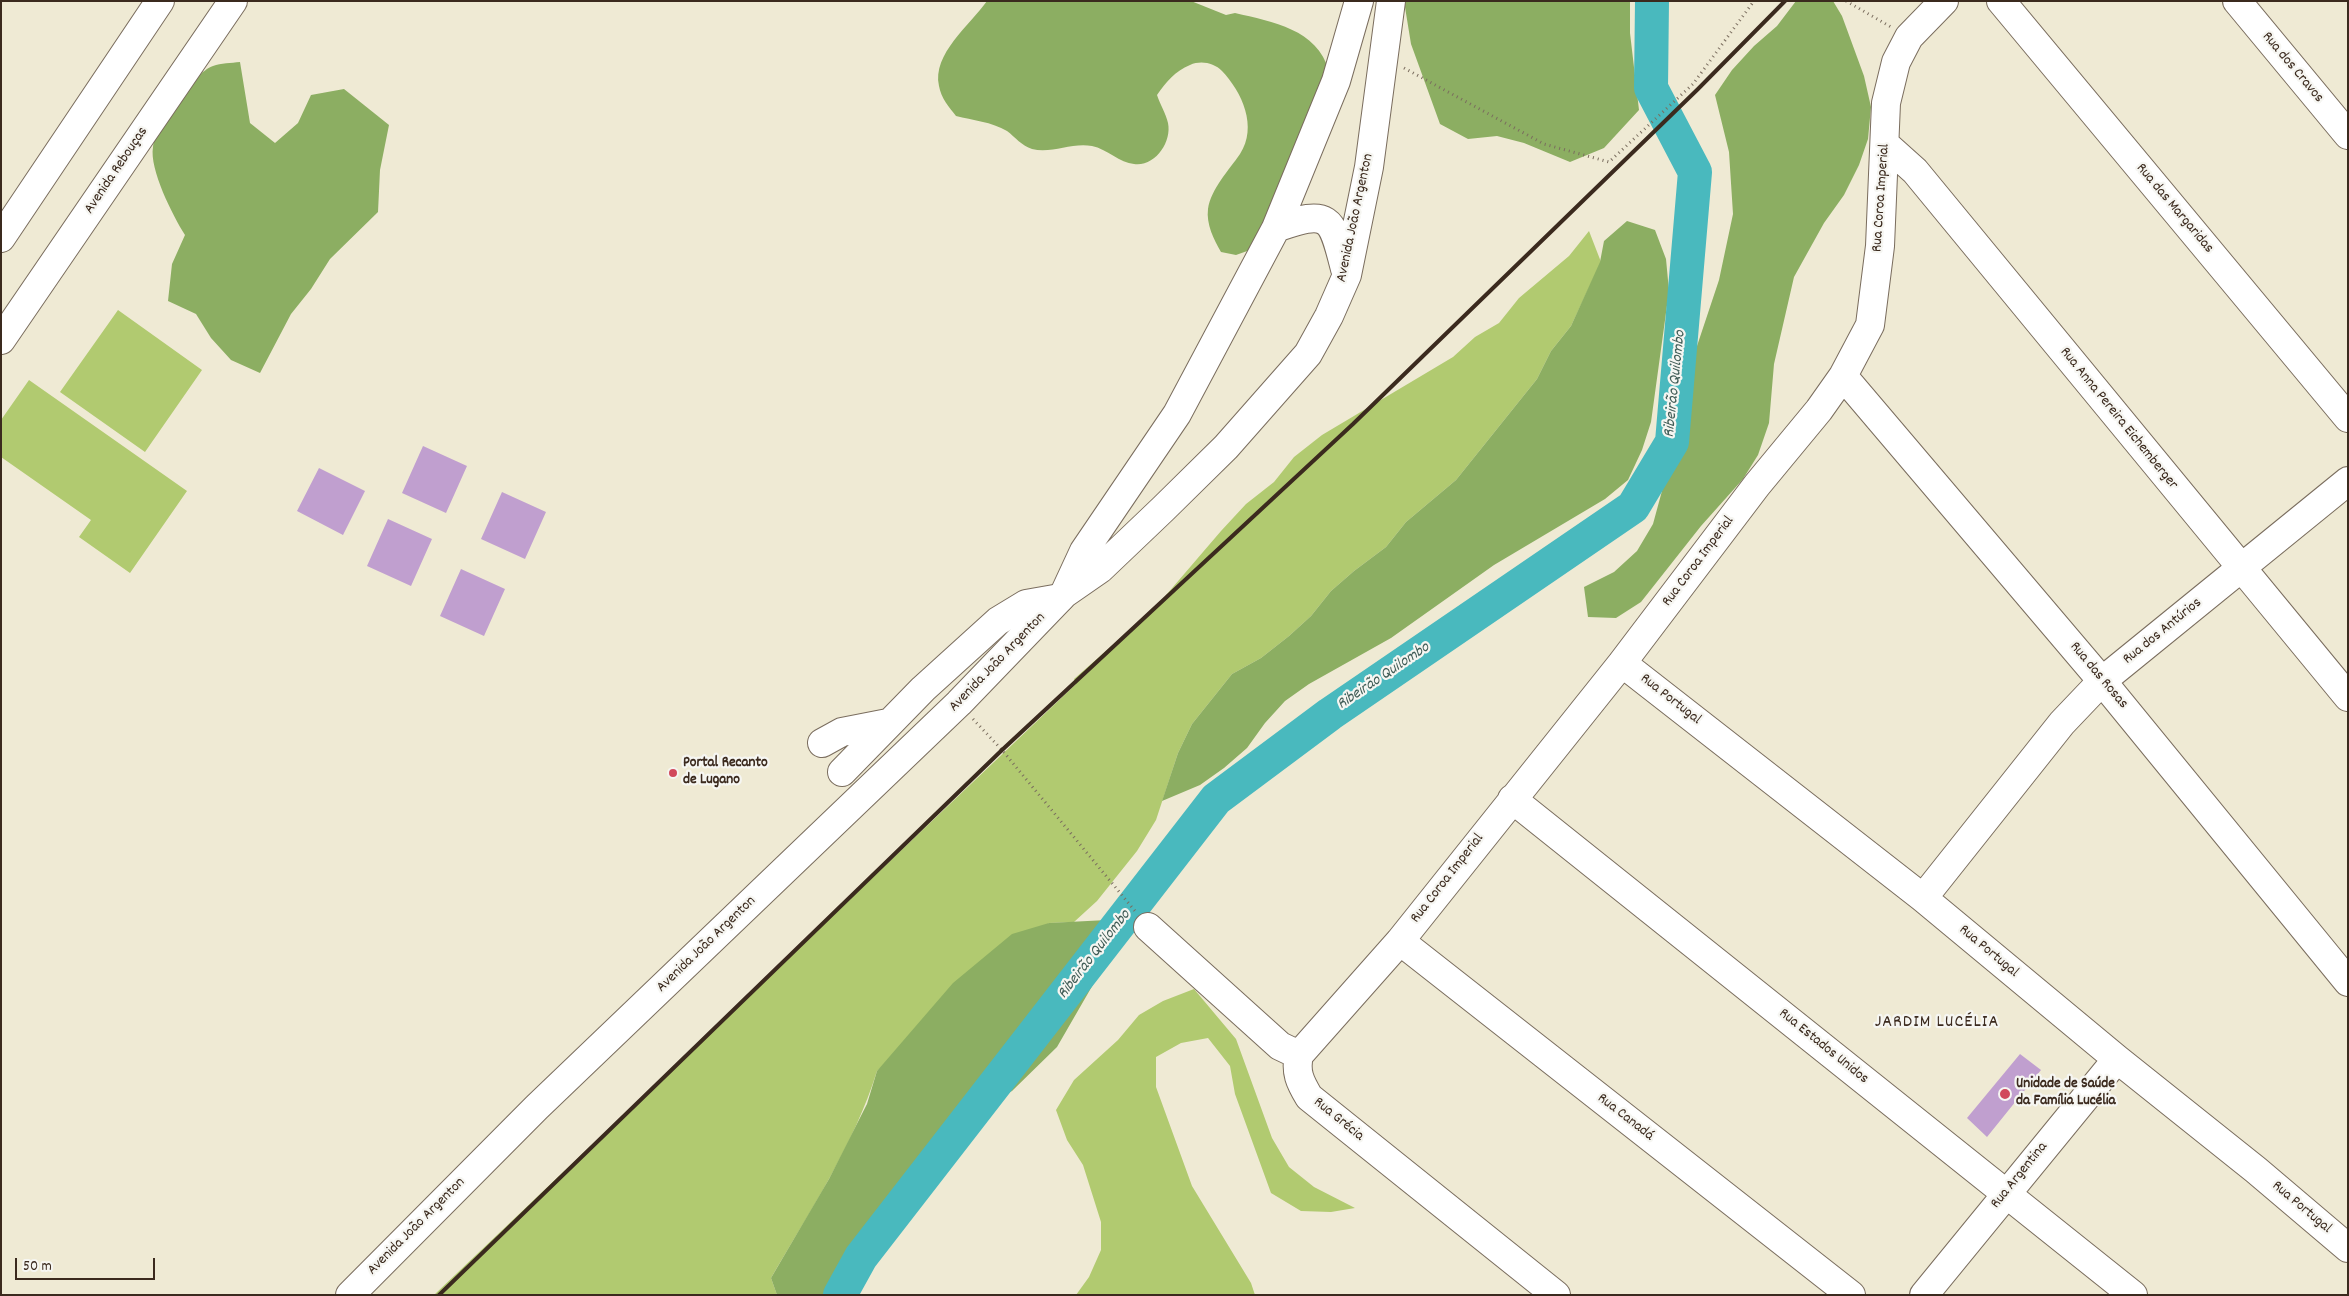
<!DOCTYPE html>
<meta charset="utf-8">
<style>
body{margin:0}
#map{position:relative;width:2349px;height:1296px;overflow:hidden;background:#efead4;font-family:Dekko,sans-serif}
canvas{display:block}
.frame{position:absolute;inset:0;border:2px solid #3b2a1e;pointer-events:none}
.scale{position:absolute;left:15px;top:1258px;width:140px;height:22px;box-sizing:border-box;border:2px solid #3b2a1e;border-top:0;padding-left:6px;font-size:15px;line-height:18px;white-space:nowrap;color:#3b2a1e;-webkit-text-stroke:4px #f6f6f2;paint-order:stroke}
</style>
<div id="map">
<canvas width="2349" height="1296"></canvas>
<div class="frame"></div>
<div class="scale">50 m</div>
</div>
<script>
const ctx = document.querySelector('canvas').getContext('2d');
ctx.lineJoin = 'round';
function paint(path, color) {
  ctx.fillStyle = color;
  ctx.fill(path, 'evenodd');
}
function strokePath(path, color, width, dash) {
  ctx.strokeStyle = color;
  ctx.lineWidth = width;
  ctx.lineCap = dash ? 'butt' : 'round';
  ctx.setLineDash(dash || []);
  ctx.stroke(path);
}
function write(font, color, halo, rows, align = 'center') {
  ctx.font = font + ' Dekko,sans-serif';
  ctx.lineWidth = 4.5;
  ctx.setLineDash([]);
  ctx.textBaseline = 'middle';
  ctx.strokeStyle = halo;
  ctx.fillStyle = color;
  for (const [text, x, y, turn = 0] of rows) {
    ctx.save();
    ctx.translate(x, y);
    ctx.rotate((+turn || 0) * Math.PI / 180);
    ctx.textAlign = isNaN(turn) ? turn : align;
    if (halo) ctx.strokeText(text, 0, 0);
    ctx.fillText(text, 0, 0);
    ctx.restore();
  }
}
const green = new Path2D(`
 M1589,231L1601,262L1571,326L1551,351L1537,379L1456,480L1406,522L1386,547L1354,571L1331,591L1311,616L1289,636L1261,658L1232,674L1192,724L1178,753L1156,820L1137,851L1097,901L1074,922L1049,923L877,1071C854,1145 810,1211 771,1278L777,1295H434L1076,684L1074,679L1155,608L1221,531L1246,504L1274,482L1294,457L1322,435L1453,357L1475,337L1499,323L1519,298L1569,256Z
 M118,310L202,370L145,452L60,392Z
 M29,380L187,491L130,573L79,537L91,520L1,457V420Z
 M1194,989L1236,1039L1272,1138L1289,1167L1314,1187L1355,1208L1331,1212L1301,1211L1271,1193L1235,1094L1230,1066L1208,1038L1181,1043L1156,1057V1087L1192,1186L1251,1283L1255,1295H1076L1089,1277L1101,1250V1222L1083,1165L1067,1140L1056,1110L1074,1080L1118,1040L1139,1015L1163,1001Z`);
const forest = new Path2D(`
 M987,1H1191L1226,15L1235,13C1273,22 1317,29 1329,71L1280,190L1250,250L1236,255L1221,252C1214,240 1206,224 1208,209C1211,189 1229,170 1240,154C1258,127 1242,92 1222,71C1214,63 1201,60 1190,65C1175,71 1166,82 1157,95C1160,104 1166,114 1168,123C1172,142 1155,167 1134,164C1120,163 1107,149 1092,146C1072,142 1052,154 1032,149C1022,146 1015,137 1007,131C992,122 972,120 956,116C949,107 941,98 939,86C932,54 970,25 987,1Z
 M1404,1H1630V33L1639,110L1604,148L1570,162L1524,143L1497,136L1468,139L1440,124L1411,44Z
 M1796,1H1833L1842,16L1864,76L1871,107L1868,139L1859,165L1844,195L1824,223L1794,277L1774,364L1769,423L1758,455L1743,479L1701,526L1641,602L1616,618L1588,617L1584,587L1614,572L1637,551L1653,524L1678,432L1691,364L1719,280L1733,214L1729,152L1715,95L1732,70L1754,46L1777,26Z
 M240,62L250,123L275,143L298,123L311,95L344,89L389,125L380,170L378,212L330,259L311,289L291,314L260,373L231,360L211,338L196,314L168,301L172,264L185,235C173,216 149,169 153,147C156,126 193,73 213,66C221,63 231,63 240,62Z
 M1627,221L1655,230L1666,259L1669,291L1651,422L1642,450L1628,480L1605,499L1494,565L1391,638L1309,684L1285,701L1265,723L1247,748L1224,768L1200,785L1162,801L1178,753L1192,724L1232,674L1261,658L1289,636L1311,616L1331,591L1354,571L1386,547L1406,522L1456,480L1537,379L1551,351L1571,326L1600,262L1604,241Z
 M1107,920L1115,934L1113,950L1057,1047L1012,1091L970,1115L927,1164L878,1251L847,1295H777L771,1278L829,1179L867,1104L877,1071L953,983L1012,934L1049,923Z`);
const river = new Path2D(`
 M840,1295L861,1257L1216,799L1330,714L1633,507L1672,442L1695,172L1651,88L1652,1`);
const building = new Path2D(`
 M423,446L467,466L446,513L402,493Z
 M319,468L365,491L343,535L297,511Z
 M502,492L546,512L525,559L481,539Z
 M388,519L432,539L411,586L367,566Z
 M461,569L505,589L484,636L440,616Z
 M2020,1054L2041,1070L1987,1137L1967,1118Z`);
const path = new Path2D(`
 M1846,1L1891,27
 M1404,68L1544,144L1609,162L1693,84L1754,1
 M973,719L1002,750L1135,911`);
const minor = new Path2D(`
 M2001,1L2348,418
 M2237,1L2348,135
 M1886,145L1915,171L2348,697
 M1843,376L2102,681L2348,982
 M1622,663L1923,898L2117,1059L2256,1170L2348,1248
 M822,743L842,732L888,723
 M842,772L923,689L998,621L1026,604L1060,598
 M1512,799L2133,1295
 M1923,898L2062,723L2102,681L2348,481
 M1148,927L1280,1046L1299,1055
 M1400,941L1851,1295
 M1299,1055L1400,941L1622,663L1757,485L1819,410L1843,376L1870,325L1880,246L1886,103L1896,62L1909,37L1944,1
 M1299,1055C1295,1072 1300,1082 1309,1097L1556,1295
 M1924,1295L2117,1059`);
const major = new Path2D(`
 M1276,228C1331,208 1332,218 1345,269
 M1,238L160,1
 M1,340L233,1
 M1065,592L1084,551L1177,414L1276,228L1336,81L1359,1
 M350,1295L537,1107L959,703L1064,594L1100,569L1163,509L1226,447L1308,354L1329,316L1347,275L1369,167L1391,1`);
const rail = new Path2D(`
 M439,1295L1002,750L1353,424L1698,89L1785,1`);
const markers = [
 [673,773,5,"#d1495b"],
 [2005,1094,6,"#d1495b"]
];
const streetNames = [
 ["Rua dos Cravos",2292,68,50],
 ["Avenida Rebouças",117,171,-56],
 ["Rua Coroa Imperial",1882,198,-86],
 ["Rua das Margaridas",2174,209,50],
 ["Avenida João Argenton",1356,218,-78],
 ["Rua Anna Pereira Eichemberger",2118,419,51],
 ["Rua Coroa Imperial",1699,562,-53],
 ["Rua dos Antúrios",2163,632,-39],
 ["Avenida João Argenton",998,663,-46],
 ["Rua das Rosas",2098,676,50],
 ["Rua Portugal",1670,700,38],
 ["Rua Coroa Imperial",1448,879,-52],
 ["Avenida João Argenton",707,945,-44],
 ["Rua Portugal",1988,952,40],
 ["Rua Estados Unidos",1823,1047,39],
 ["Rua Canadá",1625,1118,38],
 ["Rua Grécia",1338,1120,39],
 ["Rua Argentina",2020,1176,-51],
 ["Rua Portugal",2301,1208,40],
 ["Avenida João Argenton",417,1227,-45]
];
const poiNames = [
 ["Portal Recanto",683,764],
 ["de Lugano",683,781],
 ["Unidade de Saúde",2016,1085],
 ["da Família Lucélia",2016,1102]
];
const waterNames = [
 ["Ribeirão Quilombo",1676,384,-84],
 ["Ribeirão Quilombo",1384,677,-34],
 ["Ribeirão Quilombo",1095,955,-52]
];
const quarterNames = [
 ["JARDIM LUCÉLIA",1937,1024]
];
paint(green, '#b1ca70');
paint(forest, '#8cae62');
strokePath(river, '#49b9be', 34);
paint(building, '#c09fcf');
strokePath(minor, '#7a6d5e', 30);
strokePath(major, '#7a6d5e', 30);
strokePath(path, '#7a6d5e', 3, [1, 4]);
strokePath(minor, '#fff', 28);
strokePath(major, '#fff', 28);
strokePath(rail, '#3b2a1e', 4);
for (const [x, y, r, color] of markers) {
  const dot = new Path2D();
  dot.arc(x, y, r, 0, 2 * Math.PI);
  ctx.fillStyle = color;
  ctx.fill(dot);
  strokePath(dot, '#f6f6f2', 2);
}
write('15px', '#3b2a1e', '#f6f6f2', streetNames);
write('bold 15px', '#3b2a1e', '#f6f6f2', poiNames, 'left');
write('italic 16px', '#405c56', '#f6f6f2', waterNames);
ctx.letterSpacing = '1px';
write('18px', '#3b2a1e', '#f6f6f2', quarterNames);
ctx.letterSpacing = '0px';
</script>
